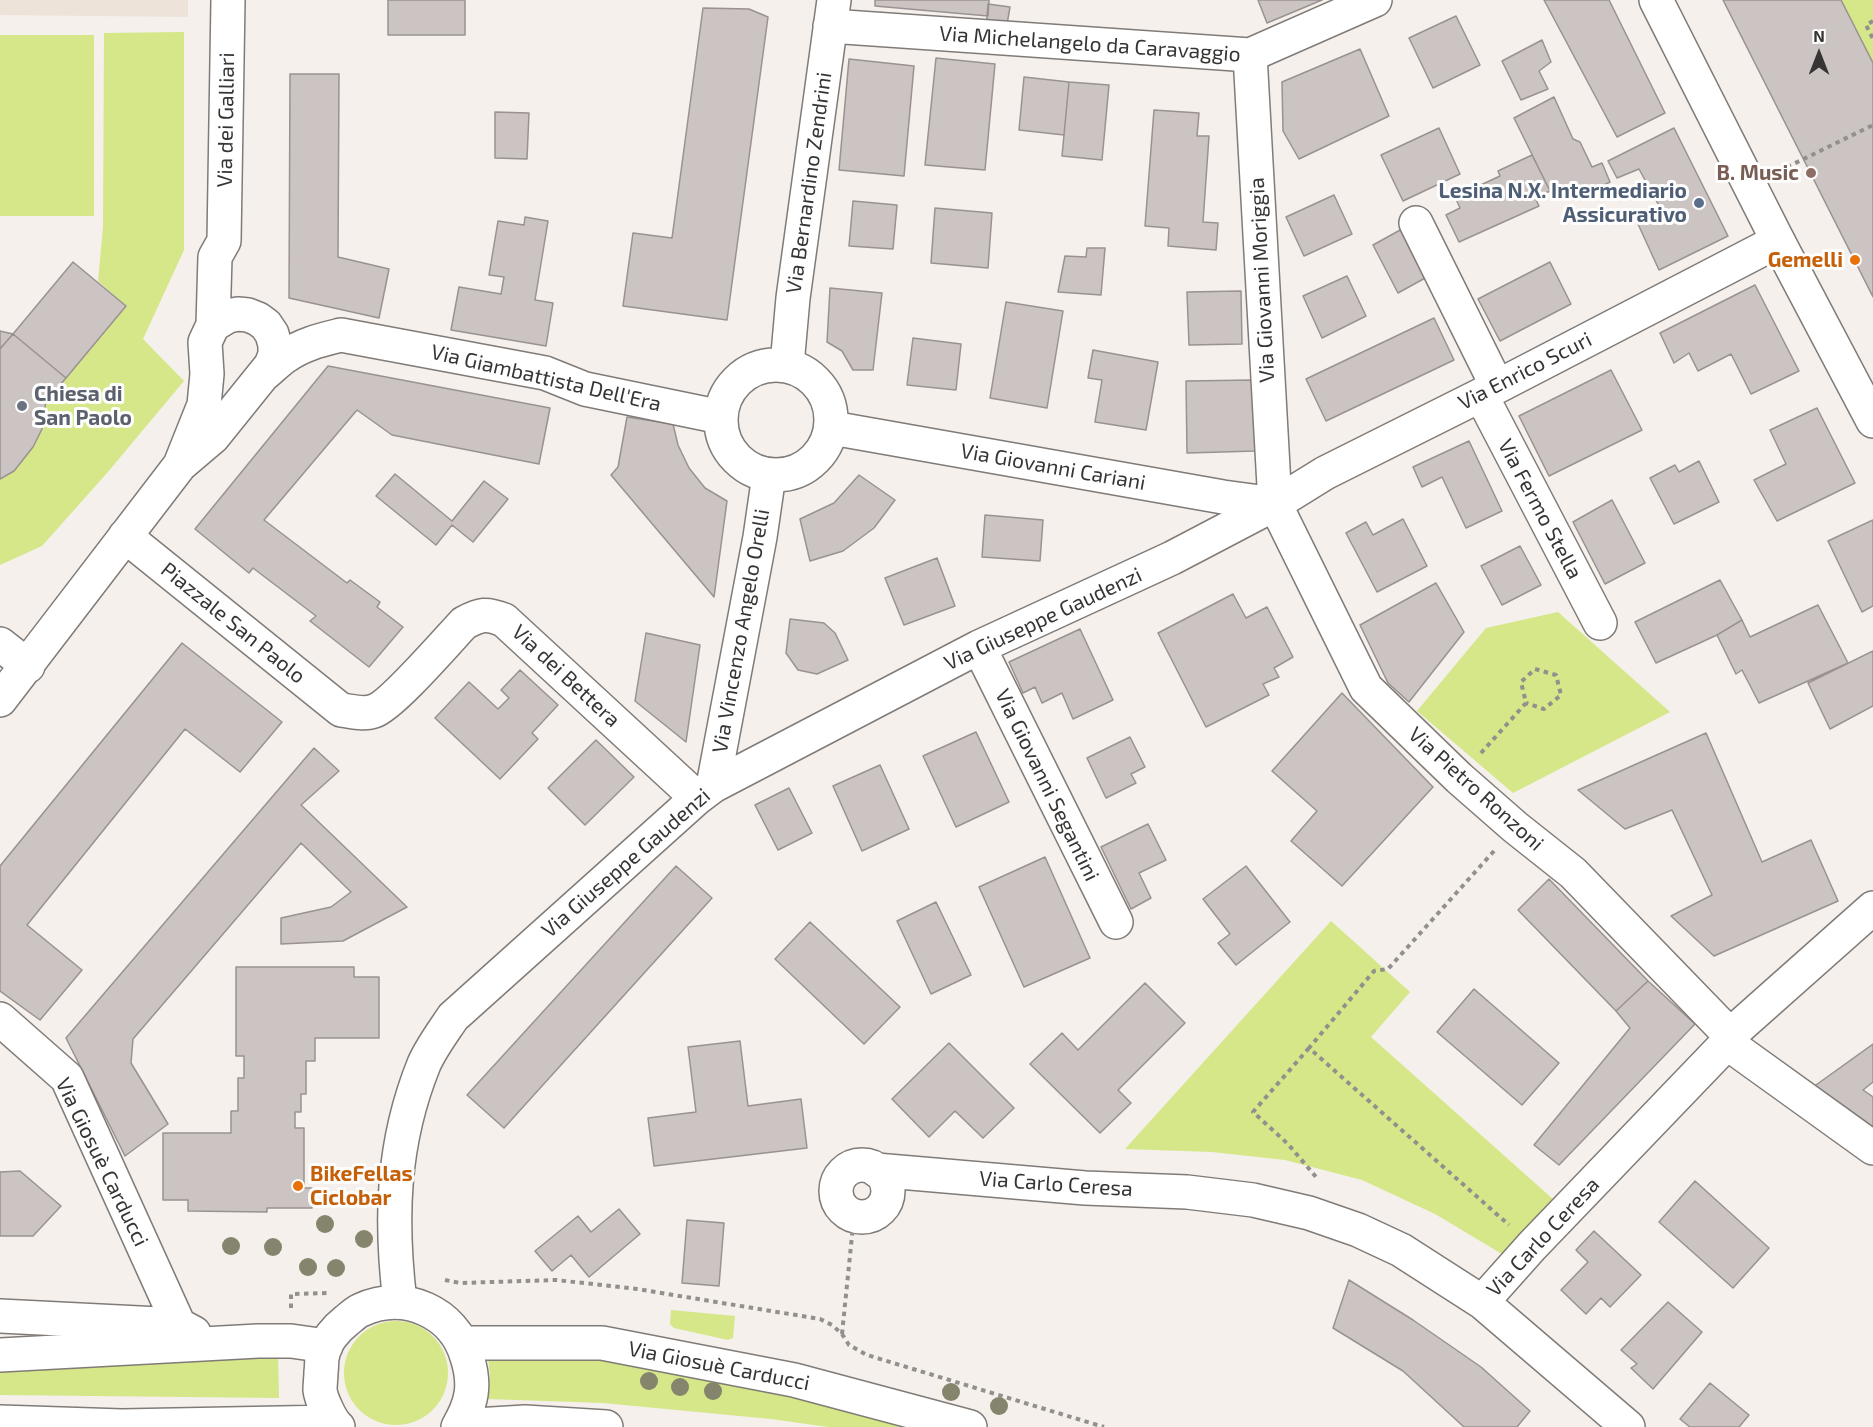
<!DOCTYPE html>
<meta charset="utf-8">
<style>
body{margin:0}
#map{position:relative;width:1873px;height:1427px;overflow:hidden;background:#f5f0eb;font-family:"Exo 2",sans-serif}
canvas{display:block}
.north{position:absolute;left:1789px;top:24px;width:60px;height:60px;-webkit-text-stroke:4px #fefefe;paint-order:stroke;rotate:0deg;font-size:16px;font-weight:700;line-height:24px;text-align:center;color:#363533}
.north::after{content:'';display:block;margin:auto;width:21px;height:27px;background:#363533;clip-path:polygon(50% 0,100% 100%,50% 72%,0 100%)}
</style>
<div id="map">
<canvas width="1873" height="1427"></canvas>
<div class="north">N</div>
</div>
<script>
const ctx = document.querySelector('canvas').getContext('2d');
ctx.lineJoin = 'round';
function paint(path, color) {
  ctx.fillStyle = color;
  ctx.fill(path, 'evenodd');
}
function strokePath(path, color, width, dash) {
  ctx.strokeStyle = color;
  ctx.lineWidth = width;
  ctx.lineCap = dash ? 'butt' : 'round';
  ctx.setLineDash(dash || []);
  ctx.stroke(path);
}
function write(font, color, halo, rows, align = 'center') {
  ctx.font = font + ' "Exo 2",sans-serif';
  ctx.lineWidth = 6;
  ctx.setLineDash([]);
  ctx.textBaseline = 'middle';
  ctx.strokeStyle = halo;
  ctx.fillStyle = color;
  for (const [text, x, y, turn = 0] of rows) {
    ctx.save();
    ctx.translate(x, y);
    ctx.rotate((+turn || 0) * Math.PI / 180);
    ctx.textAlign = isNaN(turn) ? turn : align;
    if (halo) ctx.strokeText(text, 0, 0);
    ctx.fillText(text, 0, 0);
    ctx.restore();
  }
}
const built = new Path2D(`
 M0,0H188V17L0,15Z`);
const green = new Path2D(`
 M1841,0H1873V63Z
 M184,32V250L143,339L184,381L107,473L42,546L0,565V479L43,411L46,401L126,306L98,281L103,227L104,33Z
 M0,35H94V216H0Z
 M1558,612L1670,712L1513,793L1417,711L1486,628Z
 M1331,921L1410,992L1371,1037L1554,1200L1507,1257L1435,1214L1362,1180L1285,1160L1212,1152L1125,1149Z
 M671,1310L735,1316L733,1338L728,1340L674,1328L670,1324Z
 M344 1373a52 52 0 1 1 104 0a52 52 0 1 1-104 0Z
 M278,1350L279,1398L0,1395V1366Z
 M646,1356L920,1427H828L771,1419L603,1403L487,1399L490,1377L488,1357Z`);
const building = new Path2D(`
 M388,0H465V35H388Z
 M875,0H989L988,16L875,6Z
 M1258,0H1322L1267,23Z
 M1544,0H1609L1665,113L1617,137Z
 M1723,0H1841L1873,63V297Z
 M988,4L1010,7L1006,30L986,29Z
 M703,8L749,9L768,17L727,320L623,306L633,233L672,238Z
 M1456,16L1480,65L1433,88L1409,38Z
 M1542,40L1551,62L1539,71L1548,89L1521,100L1502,61Z
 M1360,49L1389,116L1299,159L1283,131L1282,82Z
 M936,58L995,64L985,170L925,165Z
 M849,59L914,66L904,176L839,170Z
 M290,74H339L338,257L389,269L379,318L289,298Z
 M1024,77L1069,82L1064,135L1019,130Z
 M1069,82L1109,85L1102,160L1062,156Z
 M1554,97L1573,139L1580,142L1592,167L1602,163L1610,182L1574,200L1568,197L1562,199L1557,189L1550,191L1514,118Z
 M1154,110L1199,113L1197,136H1209L1203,222L1218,223L1216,250L1168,246L1169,228L1145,226Z
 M495,112L529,113L527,159L495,158Z
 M1439,128L1460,174L1403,201L1381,155Z
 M1674,128L1728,236L1659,270L1638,224L1664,215L1639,169L1617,178L1608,161Z
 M1532,155L1550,191L1535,198L1539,206L1459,242L1446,215L1460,208L1455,197L1500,176L1498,171Z
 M1334,195L1352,234L1304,256L1286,217Z
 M853,201L897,205L893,249L849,246Z
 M935,208L992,213L988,268L931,263Z
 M525,217L548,221L535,300L553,303L546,346L451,330L459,287L501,294L504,277L489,275L498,221L524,225Z
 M1402,229L1427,277L1398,293L1373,245Z
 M1087,248H1105L1101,295L1058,292L1065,256L1086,257Z
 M73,262L126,306L66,378L13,334Z
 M1550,262L1571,304L1500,341L1478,299Z
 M1347,276L1366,316L1322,338L1303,296Z
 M1755,285L1799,371L1751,394L1731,354L1698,371L1689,353L1674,363L1660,333Z
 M830,288L882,293L873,370H853L842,351L827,342Z
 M1241,291L1242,344L1189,345L1187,292Z
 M1006,302L1063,311L1047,408L990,398Z
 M1434,318L1454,360L1326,421L1306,379Z
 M0,331L13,334L0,349Z
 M13,334L66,378L46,401L42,429L33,447L14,471L0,479V349Z
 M913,338L961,344L956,390L907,385Z
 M1093,350L1158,362L1146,430L1095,422L1102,380L1088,378Z
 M328,366L550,408L539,464L392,435L357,410L264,520L347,583L350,580L380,602L377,607L403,627L369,667L310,621L316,616L253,568L249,573L195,529Z
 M1611,370L1642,430L1549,476L1519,416Z
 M1254,380L1256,451L1187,453L1186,381Z
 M1817,408L1855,483L1777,521L1754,480L1786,464L1770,430Z
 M627,417L673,424L678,445L689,468L705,488L727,501L714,597L611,475L618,467Z
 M1469,441L1502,511L1466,528L1442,477L1422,487L1413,467Z
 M1699,461L1719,502L1674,524L1650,478L1675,465L1679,472Z
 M395,474L452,521L484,481L508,499L473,542L452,525L436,545L376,496Z
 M859,475L895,500L874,528L843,551L810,561L800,519L834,503Z
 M1612,500L1645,563L1605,584L1573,522Z
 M985,515L1043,520L1040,561L982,557Z
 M1403,519L1427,566L1377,592L1346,533L1366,522L1373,535Z
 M1873,520V606L1862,612L1828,541Z
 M1520,546L1541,585L1502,605L1481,566Z
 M937,558L955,606L904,625L885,578Z
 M1720,580L1742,620L1717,635L1656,663L1635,622Z
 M1436,583L1464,632L1409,702L1388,683L1360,625Z
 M1233,594L1246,618L1267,607L1293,657L1274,668L1279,677L1263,684L1269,695L1206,727L1158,633Z
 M1818,605L1848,663L1759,703L1742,670L1736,674L1717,635L1742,620L1750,637Z
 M790,619L824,623L835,633L848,660L817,674L798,670L786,653Z
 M1080,629L1113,700L1073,719L1062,693L1042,703L1035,687L1023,693L1009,662Z
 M646,633L700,645L686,742L635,701Z
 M182,643L282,722L240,772L185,729L27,925L82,970L40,1020L0,991V866Z
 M1873,651V706L1830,729L1808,683Z
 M520,670L558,705L532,733L538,739L500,779L435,718L469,682L498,709L509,698L501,690Z
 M1342,693L1433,787L1342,886L1291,841L1317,811L1272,771Z
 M976,732L1009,802L956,827L923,756Z
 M1706,733L1762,862L1811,840L1838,901L1714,956L1671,916L1712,895L1672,810L1625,829L1578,790Z
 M1130,737L1145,767L1131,774L1136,783L1106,798L1087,758Z
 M596,740L634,777L585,825L548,788Z
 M314,748L339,771L301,805L407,907L343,941L281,944V918L331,907L351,892L301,843L133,1039L131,1063L168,1124L125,1156L66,1038Z
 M880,765L909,829L862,851L833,786Z
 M789,788L812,833L778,850L755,805Z
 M1148,824L1166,860L1139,873L1151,898L1131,909L1101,847Z
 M1045,857L1090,958L1024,987L979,887Z
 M676,866L712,898L504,1128L467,1095Z
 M1246,866L1290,922L1236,965L1218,943L1230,934L1203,899Z
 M1549,879L1648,981L1616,1011L1518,910Z
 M936,902L971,975L931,994L897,921Z
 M810,922L900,1007L864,1044L775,959Z
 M236,967H354V977H379V1038H315V1061H306V1094H301V1112H295V1128H304V1188H312V1208H267V1212L188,1211V1200H163V1133H231V1111H238V1078H244V1056H236Z
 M1648,981L1695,1024L1559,1165L1534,1145L1630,1028L1616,1011Z
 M1145,983L1185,1023L1118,1090L1131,1103L1100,1133L1030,1064L1062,1033L1078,1050Z
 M1474,989L1559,1063L1522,1105L1437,1032Z
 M740,1041L748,1106L801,1099L807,1148L654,1166L648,1118L696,1112L688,1047Z
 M949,1043L1014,1108L983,1138L955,1111L929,1137L892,1099Z
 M1873,1044V1082L1863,1090L1873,1097V1135L1809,1090Z
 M20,1171L61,1206L33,1236H0V1172Z
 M1695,1181L1769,1248L1733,1288L1659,1222Z
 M619,1209L640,1234L589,1277L571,1255L552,1271L535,1251L578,1216L591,1232Z
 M687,1220L724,1223L719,1286L682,1283Z
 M1594,1231L1641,1275L1610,1307L1601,1298L1586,1314L1561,1290L1588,1262L1576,1250Z
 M1349,1280L1413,1320L1481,1367L1530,1411L1517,1427H1464L1403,1371L1333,1328Z
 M1668,1302L1702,1332L1653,1389L1631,1368L1637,1364L1621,1350Z
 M1710,1383L1749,1415L1739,1427H1690L1680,1419Z`);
const path = new Path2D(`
 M1873,21L1866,25L1873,39
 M1779,171L1873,125
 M1481,753L1526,703L1521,682L1535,669L1556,675L1561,695L1544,709L1526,703
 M1494,851L1388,969L1374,971L1309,1048L1509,1225
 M1309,1048L1253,1112L1288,1144L1316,1177L1315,1180
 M316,1205L363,1203
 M445,1280L460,1283L556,1280L637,1289L820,1319L832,1325L842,1334L849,1345L867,1355L1104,1427
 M291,1308V1294L329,1293
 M842,1334L854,1216`);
const street = new Path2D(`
 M830,26L1250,55L1375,0
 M1250,55L1275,504L1366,688L1459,778L1515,827L1573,873L1730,1035
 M1416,223L1497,386
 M213,325L215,257L224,241L228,0
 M721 420a55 55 0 1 1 110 0a55 55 0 1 1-110 0Z
 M787,365L793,298L834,0
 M263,375C271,369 278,361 286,356C303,344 321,340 341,335L545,373L585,389L721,417
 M1481,395L1600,623
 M832,428L1223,497L1275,504
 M125,536L341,710C351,711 364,715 374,711C391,706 448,640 464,623C481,614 486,613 504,620L697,798
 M0,644L28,666
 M979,647L1116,922
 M0,700L180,465L204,405L207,374L205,342L213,325L228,316L238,314L248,315L258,319L266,325L272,334L275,345V355L271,365L213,437L180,465
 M713,786L760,537L769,475
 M0,1019L67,1078L179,1325
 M1727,1043L1873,1148
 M836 1191a26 26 0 1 1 52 0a26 26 0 1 1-52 0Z
 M876,1170L1085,1188L1187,1192L1253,1200L1309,1213L1358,1230L1401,1250L1482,1302L1532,1246L1727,1043L1730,1035L1873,908
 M400,1302C390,1219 392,1143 424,1064C431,1048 443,1032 453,1017L697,798L713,786L979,647L1172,558L1275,504L1325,473L1481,395L1778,241
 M1482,1302L1628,1427
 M0,1316L179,1325L194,1333`);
const secondary = new Path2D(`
 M1656,0L1778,241L1873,421
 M463,1343H602L794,1380L970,1427
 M0,1355L258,1341H291L326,1346
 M0,1422L122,1426L333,1422
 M459,1426L525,1422L606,1427
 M338,1427C331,1421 321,1399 320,1390C320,1384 321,1378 321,1372C322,1366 321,1359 323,1354C325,1341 337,1328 346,1321C351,1317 356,1312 361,1310C405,1290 454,1312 467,1357C476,1385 472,1403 458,1427`);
const trees = [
 [325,1224],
 [364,1239],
 [231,1246],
 [273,1247],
 [308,1267],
 [336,1268],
 [649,1381],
 [680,1387],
 [713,1391],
 [951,1392],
 [999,1406]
];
const markers = [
 [1811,173,6,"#8d6e63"],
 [1699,203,6,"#5c6f8a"],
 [1855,260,6,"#e8710a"],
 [22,406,6,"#6b7280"],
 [298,1186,6,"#e8710a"]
];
const streetNames = [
 ["Via Michelangelo da Caravaggio",1090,44,4],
 ["Via dei Galliari",226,120,-89],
 ["Via Bernardino Zendrini",809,183,-82],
 ["Via Giovanni Moriggia",1262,280,-93],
 ["Via Enrico Scuri",1525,371,-27],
 ["Via Giambattista Dell'Era",546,378,13],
 ["Via Giovanni Cariani",1053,467,10],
 ["Via Fermo Stella",1540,509,62],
 ["Via Giuseppe Gaudenzi",1043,619,-25],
 ["Piazzale San Paolo",233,623,39],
 ["Via Vincenzo Angelo Orelli",741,631,-80],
 ["Via dei Bettera",566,676,43],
 ["Via Giovanni Segantini",1047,785,64],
 ["Via Pietro Ronzoni",1476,789,42],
 ["Via Giuseppe Gaudenzi",626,863,-41],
 ["Via Giosuè Carducci",102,1162,64],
 ["Via Carlo Ceresa",1056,1184,4],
 ["Via Carlo Ceresa",1543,1237,-47],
 ["Via Giosuè Carducci",719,1366,11]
];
const educationNames = [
 ["B. Music",1799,173]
];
const serviceNames = [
 ["Lesina N.X. Intermediario",1687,191],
 ["Assicurativo",1687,215]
];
const foodNames = [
 ["Gemelli",1843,260],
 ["BikeFellas",310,1174,"left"],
 ["Ciclobar",310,1198,"left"]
];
const worshipNames = [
 ["Chiesa di",34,394],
 ["San Paolo",34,418]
];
paint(built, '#eee3d8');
paint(green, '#d5e788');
paint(building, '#ccc4c3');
strokePath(building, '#999291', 1.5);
strokePath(street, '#807b77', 36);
strokePath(secondary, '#807b77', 36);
strokePath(path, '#928f8c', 4, [4.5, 4.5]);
strokePath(street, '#fff', 33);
strokePath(secondary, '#fff', 33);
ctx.fillStyle = '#84856c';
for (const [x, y] of trees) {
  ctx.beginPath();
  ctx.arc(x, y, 9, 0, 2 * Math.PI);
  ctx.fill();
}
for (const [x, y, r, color] of markers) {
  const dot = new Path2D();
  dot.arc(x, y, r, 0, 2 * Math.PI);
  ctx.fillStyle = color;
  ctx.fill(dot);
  strokePath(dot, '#fefefe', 2);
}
write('21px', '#363533', '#fefefe', streetNames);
write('bold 21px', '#785e54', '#fefefe', educationNames, 'right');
write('bold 21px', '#4e5e75', '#fefefe', serviceNames, 'right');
write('bold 21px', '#c56008', '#fefefe', foodNames, 'right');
write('bold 21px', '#5b616d', '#fefefe', worshipNames, 'left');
</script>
